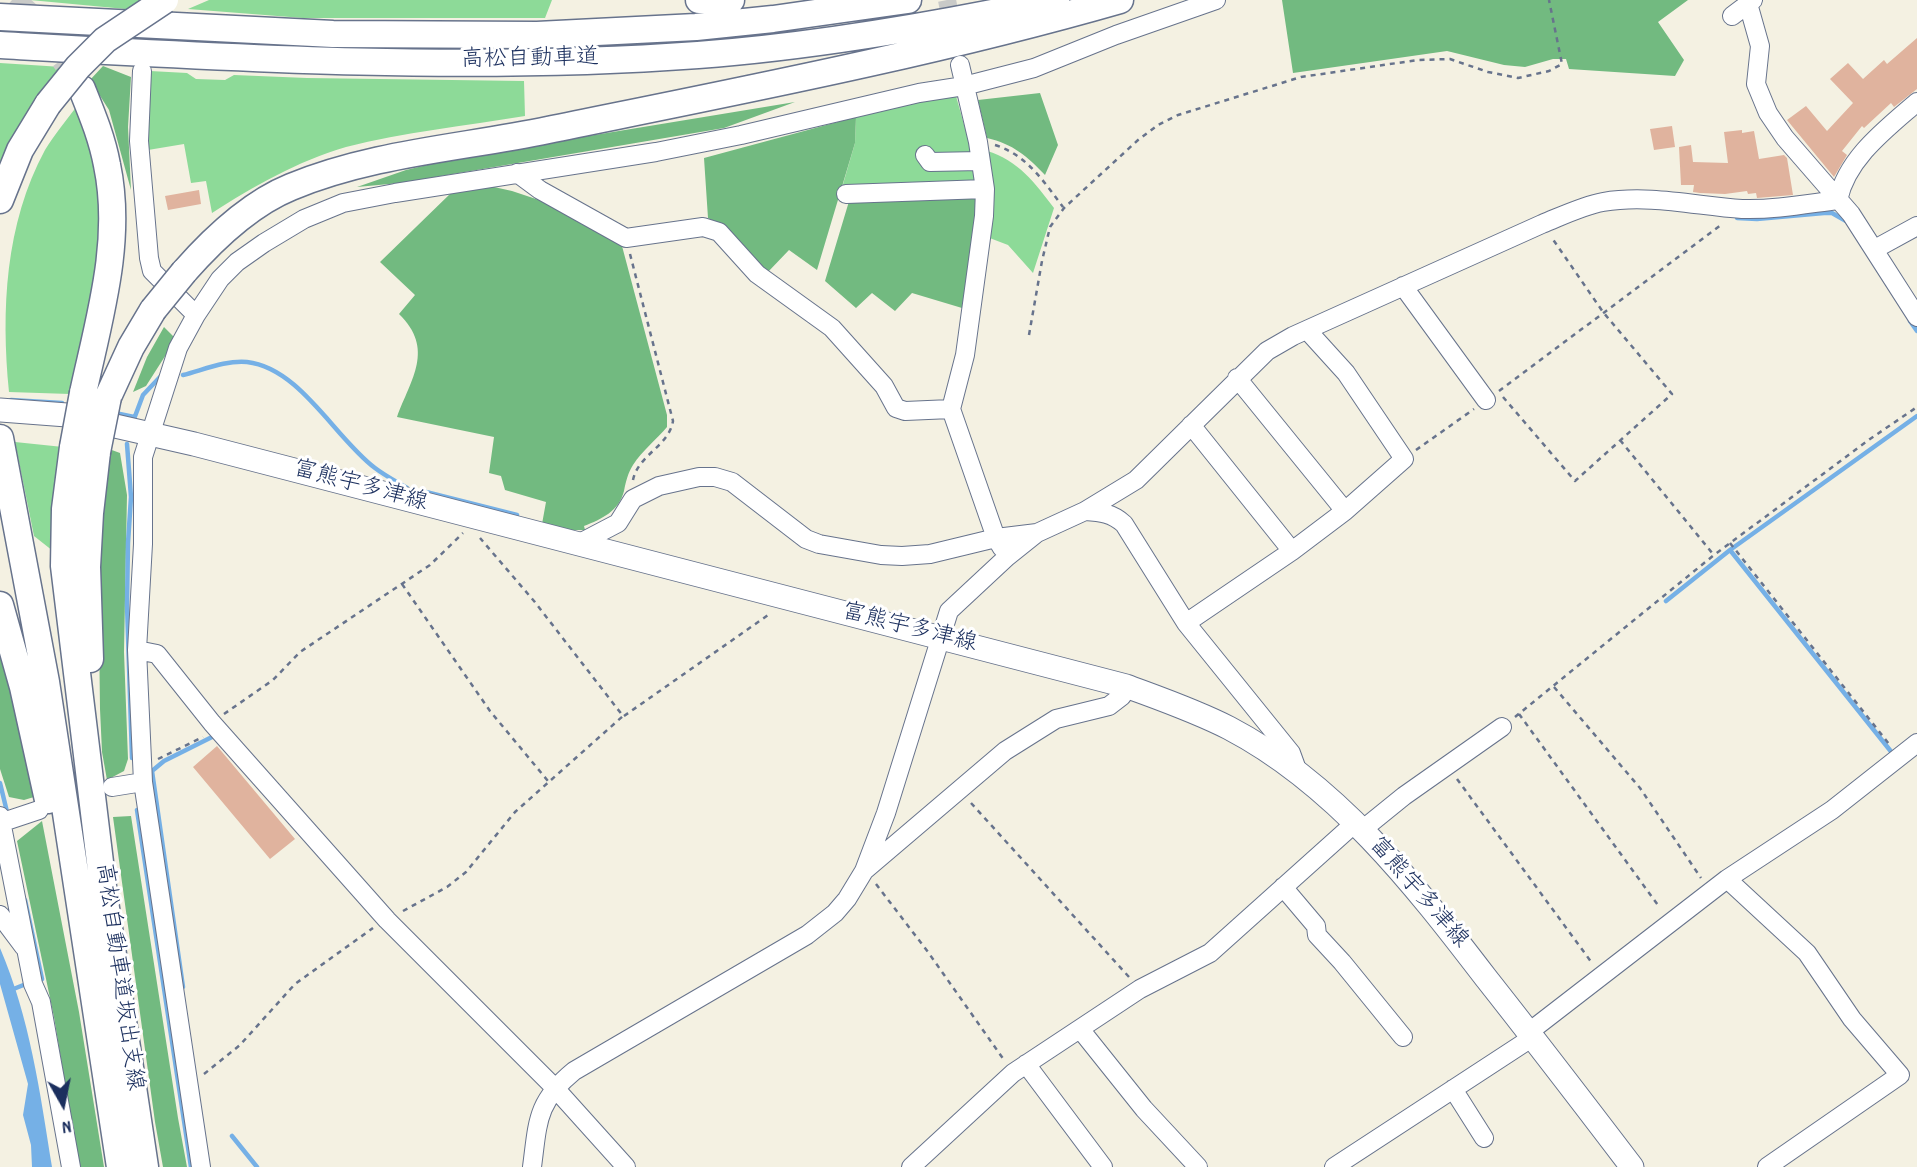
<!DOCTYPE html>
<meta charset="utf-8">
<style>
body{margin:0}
#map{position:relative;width:1917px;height:1167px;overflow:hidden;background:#f4f1e2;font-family:Dekko,sans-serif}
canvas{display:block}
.north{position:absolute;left:28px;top:1069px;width:70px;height:70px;-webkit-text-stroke:5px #fff;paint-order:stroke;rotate:171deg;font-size:19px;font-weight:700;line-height:28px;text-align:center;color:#1b2f5e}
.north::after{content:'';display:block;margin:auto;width:24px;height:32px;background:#1b2f5e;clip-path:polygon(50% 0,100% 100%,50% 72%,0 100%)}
</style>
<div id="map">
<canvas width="1917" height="1167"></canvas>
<div class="north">N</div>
</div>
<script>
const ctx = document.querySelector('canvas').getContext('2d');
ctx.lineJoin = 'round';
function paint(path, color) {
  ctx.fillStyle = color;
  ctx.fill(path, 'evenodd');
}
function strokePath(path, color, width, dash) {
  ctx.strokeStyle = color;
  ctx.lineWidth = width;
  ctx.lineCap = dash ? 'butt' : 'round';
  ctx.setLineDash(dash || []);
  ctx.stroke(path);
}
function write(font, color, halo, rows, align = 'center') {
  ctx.font = font + ' Dekko,"Klee One",sans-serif';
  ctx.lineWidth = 6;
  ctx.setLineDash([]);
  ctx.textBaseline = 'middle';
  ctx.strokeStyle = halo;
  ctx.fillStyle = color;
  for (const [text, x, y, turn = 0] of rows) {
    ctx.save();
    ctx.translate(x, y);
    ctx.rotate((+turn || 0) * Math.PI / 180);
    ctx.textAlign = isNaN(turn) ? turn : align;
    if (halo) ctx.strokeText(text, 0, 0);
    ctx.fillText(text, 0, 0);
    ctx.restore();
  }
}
const green = new Path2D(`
 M30,0H140L144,1L136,10Z
 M209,0H552L545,18H303L188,9Z
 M0,63L62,67L0,171Z
 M150,71L187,73L196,79L225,80L234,75L307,78L524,81L525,116C465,126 404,132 346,147C298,161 254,186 212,213L206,181L191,183L184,144L148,150Z
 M956,96L974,160L976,185L841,191L855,143L856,117L918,102Z
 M77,106L90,133L102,220L98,273L70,394L9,392C1,310 5,224 45,150C54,135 66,121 77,106Z
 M987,151C1018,160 1035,183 1054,208L1033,273L1008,245L987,237Z
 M15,442L63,447L53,551L34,536Z`);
const forest = new Path2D(`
 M1282,0H1688L1658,22L1684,60L1675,76L1569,69L1566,59H1553L1525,67L1504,65L1447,51L1293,73Z
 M103,66L131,77L128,127L131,190L109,110L90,80Z
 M1040,93L1058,145L1045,175C1027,156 1013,144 987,138L978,100Z
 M795,102L724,128L400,183L357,187L406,170L461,157Z
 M856,117L855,143L817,270L789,250L767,273L724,227L708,218L704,158Z
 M485,185L512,191L560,207L622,246L667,415V427C657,439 642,451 633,465C628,473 626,481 624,491C619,511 602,519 584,526L585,530H571L542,524L546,502L505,490L501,476L489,473L494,437L397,417C411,379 435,349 399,314L415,295L380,262L451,193Z
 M978,193L962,308L912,293L895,311L872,293L856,308L825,281L850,198Z
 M164,327L176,339L146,386L133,392L147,357Z
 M109,449L120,453L127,495L124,652L128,759L124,771L107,780L102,752L100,709L98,548Z
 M0,647L16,708L34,797L24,800L9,797L0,769Z
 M131,816L178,1118L187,1167H163L155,1122L113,817Z
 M42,821L79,1012L104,1167H79L54,1017L17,841Z`);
const water = new Path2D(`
 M0,948C30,1018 40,1092 52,1167H32L31,1145L23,1115L28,1084L0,984Z`);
const stream = new Path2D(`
 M1737,218L1757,219L1824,213H1832L1846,221
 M1910,321L1917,331
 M183,375C203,370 226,360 247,362C300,368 335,438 375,468C384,475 397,482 407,488
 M11,400L62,403
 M115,413L134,417
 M134,419L143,395L160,377
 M127,444L131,497L128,543L127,605L132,758
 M422,491L517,515
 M1730,550L1893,754
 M1666,601L1730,550L1917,416
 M0,783L8,816
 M137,810L191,1167
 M25,900L42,979L39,980
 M183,987L152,771L164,761L214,736
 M11,990L26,984
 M232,1136L257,1167`);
const building = new Path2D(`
 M1917,38V89L1894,107L1891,103L1864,128L1862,126L1842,151L1847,155L1834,177L1787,120L1806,106L1827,131L1853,103L1830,79L1848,63L1863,79L1884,60L1887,64Z
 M1672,126L1675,147L1654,150L1650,129Z
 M1742,130V133L1754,131L1759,159L1784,155L1787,158L1793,195L1757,198L1756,193L1748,194L1747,191L1725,194L1700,193L1693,192L1694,185H1681L1679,147L1691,145L1693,162L1728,163L1724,132Z
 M199,190L201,204L168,210L165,196Z
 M217,746L295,839L270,859L193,767Z`);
const minorTunnel = new Path2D(`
 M947,0L953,31`);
const highwayTunnel = new Path2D(`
 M12,0L33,19L66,62`);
const path = new Path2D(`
 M995,145C1027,155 1044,182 1063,207
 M630,254L673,421C669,446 638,455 633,480
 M1029,335L1042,261L1050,227L1064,208L1138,140L1158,125L1178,115L1301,77L1418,60L1450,59L1488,72L1518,78L1549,71L1562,64L1549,0
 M1499,391L1721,225
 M1503,397L1575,481L1672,394L1603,312L1552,238
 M1620,440L1713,554
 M1416,450L1474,409
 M1730,543L1889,744
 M402,584L490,711L548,781
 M1554,687L1640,788L1701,878
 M224,714L273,680L300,652L430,565L463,533
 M1519,714L1660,908
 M624,716L771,613
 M1515,717L1714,555L1870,439L1917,407
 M158,759L203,737
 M1457,779L1592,963
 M971,803L1129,977
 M876,884L928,952L1004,1060
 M403,911L447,887L466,872L515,812L623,716L534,601L480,538
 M204,1074L240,1045L295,984L373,928`);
const minor = new Path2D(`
 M1747,0L1760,46L1756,84L1768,113L1785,138L1851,214L1917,317
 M1732,16L1753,0
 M960,65L978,142L985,189L984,216L965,355L951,409L996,538L1002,548
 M142,71L139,141L149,258L152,271L196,315
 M925,155L930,162L980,161
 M517,173L540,190L626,238L703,227L719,232L757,274L832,328L884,386L896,408L905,411L951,409
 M846,194L985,189
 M1838,200C1847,158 1886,129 1917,102
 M1875,249L1917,226
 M1403,286L1486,400
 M1237,378L1345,511
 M1191,425L1292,551
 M1085,511C1101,512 1112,513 1124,524L1186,623L1291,753L1299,775
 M576,545L618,523L633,499L659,486L699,477H715L732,482L806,539L819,544L881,555L902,556L930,554L996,538L1037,533
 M1186,623L1292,551L1345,511L1404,459L1346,373L1307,330
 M137,650L157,654L212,723L387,920L554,1087L626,1167
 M112,787L143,782
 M0,816L33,984L41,1002L71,1167
 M0,823L39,810
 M1362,830L1404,796L1502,727
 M864,871L1005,751L1056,719L1109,706L1122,696L1126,686
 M1727,879L1807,953L1852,1019L1900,1075L1767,1167
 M1283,887L1316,926L1317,935L1342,962L1403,1037
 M0,915L24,947
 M1080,1029L1144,1109L1198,1167
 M1529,1032L1727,879L1832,810L1917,743
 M1026,1064L1103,1167
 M1453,1089L1484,1138
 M201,1167L143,782L137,650L143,544V457L178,348L196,315L220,279L237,262L264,243L304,219L343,203L395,193L656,152L741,135L919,93L964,86L1034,68L1116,35L1216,0
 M532,1167C538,1122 536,1102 574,1071L807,935L835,913L847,899L864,871L886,813L949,611L1007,557L1037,533L1085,511L1136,480L1267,351L1293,336L1542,224C1562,216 1582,206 1603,202C1649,194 1697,206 1742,209C1775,210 1806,204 1838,200
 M911,1167L1013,1073L1140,989L1210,953L1355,823
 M1334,1167L1533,1037`);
const major = new Path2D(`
 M0,410L67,415L194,444L1126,686C1161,699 1196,711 1229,728C1336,784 1414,884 1486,978C1535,1040 1584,1104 1632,1167`);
const highway = new Path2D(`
 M699,0H731
 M0,17L333,34L537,35L696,27L773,19L908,0
 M0,45C232,58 465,72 698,55C818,46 938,25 1056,0
 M82,89C92,114 102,138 107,165C123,241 99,319 83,393
 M0,200L20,150L48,104
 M184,272C213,239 249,204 291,187C373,153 462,148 548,130C739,91 932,54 1120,0
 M108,397L131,347L153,310
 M0,438L46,682L120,1167
 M73,447L65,509L64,566L104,895L145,1167
 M0,605L23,687L48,800
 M90,659L87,567L90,513L97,452`);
const highwayBridge = new Path2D(`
 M48,104L78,67L105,40L165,0
 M153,310L184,272
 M73,447L83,393
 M97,452L108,397`);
const streetNames = [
 ["高松自動車道",530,61,-1],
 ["富熊宇多津線",360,488,15],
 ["富熊宇多津線",909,630,14],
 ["富熊宇多津線",1417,894,49],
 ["高松自動車道坂出支線",117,977,82]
];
paint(green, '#8dda98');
paint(forest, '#72ba80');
paint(water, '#75b0e6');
strokePath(stream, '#75b0e6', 4.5);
paint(building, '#e0b39e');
strokePath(minorTunnel, '#c9cac8', 18, [18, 9]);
strokePath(highwayTunnel, '#c9cac8', 26, [26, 13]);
strokePath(minor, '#67738c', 20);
strokePath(major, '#67738c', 25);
strokePath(highway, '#67738c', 29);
strokePath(path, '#67738c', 2.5, [5, 5]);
strokePath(minor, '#fff', 18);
strokePath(major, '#fff', 23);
strokePath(highway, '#fff', 26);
strokePath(highwayBridge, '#67738c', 29, []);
strokePath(highwayBridge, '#fff', 26);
write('23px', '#1b2f5e', '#fff', streetNames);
</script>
